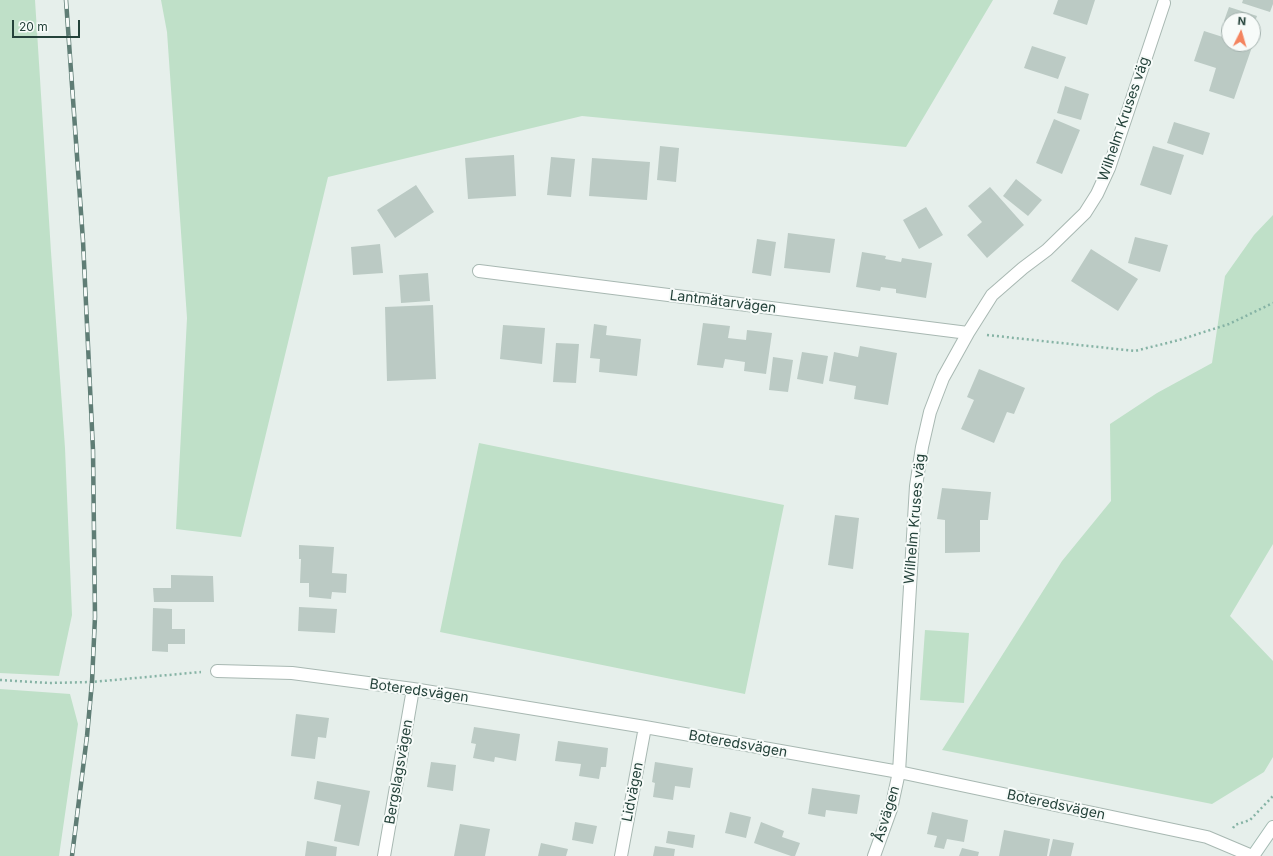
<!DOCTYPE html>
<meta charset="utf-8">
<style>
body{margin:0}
#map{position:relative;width:1273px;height:856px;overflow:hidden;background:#e6efeb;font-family:Inter,sans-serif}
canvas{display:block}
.north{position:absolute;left:1221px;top:12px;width:40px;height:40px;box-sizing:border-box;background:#f7fbf9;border:1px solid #a3b1ad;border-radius:50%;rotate:5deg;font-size:11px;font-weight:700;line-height:16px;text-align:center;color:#24423a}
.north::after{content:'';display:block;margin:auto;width:14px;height:18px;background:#f4845f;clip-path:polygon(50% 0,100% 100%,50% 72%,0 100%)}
.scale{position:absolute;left:12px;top:20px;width:68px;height:18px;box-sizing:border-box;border:2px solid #24423a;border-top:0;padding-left:5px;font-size:12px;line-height:14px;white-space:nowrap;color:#24423a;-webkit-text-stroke:3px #f7fbf9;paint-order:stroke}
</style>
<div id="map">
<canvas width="1273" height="856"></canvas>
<div class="north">N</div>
<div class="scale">20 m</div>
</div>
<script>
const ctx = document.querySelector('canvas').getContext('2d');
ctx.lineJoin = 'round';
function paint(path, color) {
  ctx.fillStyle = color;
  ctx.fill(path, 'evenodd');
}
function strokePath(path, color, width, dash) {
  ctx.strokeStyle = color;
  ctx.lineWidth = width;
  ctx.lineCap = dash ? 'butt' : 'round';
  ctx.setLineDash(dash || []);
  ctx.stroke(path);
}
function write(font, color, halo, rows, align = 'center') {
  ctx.font = font + ' Inter,sans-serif';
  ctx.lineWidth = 4;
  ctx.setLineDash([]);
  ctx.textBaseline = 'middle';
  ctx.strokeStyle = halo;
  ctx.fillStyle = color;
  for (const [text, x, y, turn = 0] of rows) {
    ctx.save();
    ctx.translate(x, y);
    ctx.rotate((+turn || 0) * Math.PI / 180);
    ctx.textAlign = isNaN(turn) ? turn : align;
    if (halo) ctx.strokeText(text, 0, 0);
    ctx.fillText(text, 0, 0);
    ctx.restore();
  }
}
const green = new Path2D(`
 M0,0H35L51,252L65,448L72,615L59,676L0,673Z
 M161,0H993L906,147L582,116L328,177L241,537L176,529L187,318L167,32Z
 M1273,215V544L1230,616L1273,661V757L1264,772L1212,804L942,750L1062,561L1111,501L1110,424L1157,393L1212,363L1225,276L1254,235Z
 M479,443L784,505L745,694L440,632Z
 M925,630L969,633L964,703L920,700Z
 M0,689L70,694L78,724L59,856H0Z`);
const building = new Path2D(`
 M1058,0H1095L1087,25L1053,14Z
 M1243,0H1273V4L1270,12L1242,3Z
 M1229,7L1257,16L1253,27V20H1229V23L1224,21Z
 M1204,31L1229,39V44H1244L1252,47L1234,99L1209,91L1216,68L1194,61Z
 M1032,46L1066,57L1058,79L1024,68Z
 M1065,86L1089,94L1081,120L1057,113Z
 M1054,119L1080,130L1062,174L1036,163Z
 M1174,122L1210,133L1203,155L1167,143Z
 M660,146L679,148L676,182L657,180Z
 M1153,146L1184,155L1171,195L1140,185Z
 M514,155L516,196L468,199L465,158Z
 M551,157L575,159L571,197L547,195Z
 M592,158L650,162L647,200L589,196Z
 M1016,179L1042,200L1028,216L1003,196Z
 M416,185L434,212L395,238L377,210Z
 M990,187L1024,225L987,258L967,235L982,222L968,206Z
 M926,207L943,235L919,249L903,220Z
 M788,233L835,239L830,273L784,268Z
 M1135,237L1168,245L1160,272L1128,263Z
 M757,239L776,242L771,276L752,273Z
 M380,244L383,273L353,275L351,247Z
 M1091,249L1138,279L1118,311L1071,281Z
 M862,252L886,256L885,259L901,262L902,258L932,263L926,298L896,293V289L881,287L880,291L856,287Z
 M428,273L430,301L401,303L399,275Z
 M433,305L436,379L387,381L385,307Z
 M703,323L730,326L728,338L746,340L747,330L772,333L766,374L744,371L745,362L725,359L723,368L697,365Z
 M594,324L607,326L606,335L641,339L637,376L599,372L600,359L590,358Z
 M503,325L545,328L542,364L500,359Z
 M556,343L579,344L576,383L553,382Z
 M860,346L897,353L888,405L854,399L856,386L829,381L834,352L858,357Z
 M802,352L828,356L823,384L797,379Z
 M773,357L793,360L788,392L769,390Z
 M979,369L1025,388L1014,414L1007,412L994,443L961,429L974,400L967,397Z
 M942,488L991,492L988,520H980V552L945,553V520L937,519Z
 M835,515L859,518L853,569L828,565Z
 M299,545L334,547L332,573L347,574L346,593L332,592L331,599L309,597V583H300L301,559H299Z
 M171,575L213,576L214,602H154L153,588H171Z
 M299,607L337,609L335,633L298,631Z
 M153,608L172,609V629H185V644H168V652L152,651Z
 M296,714L329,718L326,738L318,737L315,759L291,756Z
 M474,727L520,734L516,761L495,757L494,762L473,758L476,744L471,743Z
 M558,741L608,748L606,767H601L599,779L579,776L581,764L555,761Z
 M431,762L456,765L453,791L427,787Z
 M655,762L693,768L690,788L675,786L673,800L653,797L655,783L652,782Z
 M317,781L370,791L359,846L334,841L341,805L314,799Z
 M812,788L860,795L857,814L826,810L825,817L808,814Z
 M730,812L751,817L746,838L725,833Z
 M932,812L968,820L964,842L947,839L944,849L934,847L937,836L927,834Z
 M575,822L597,826L593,844L572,840Z
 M761,822L784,831L782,837L800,843L795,856H791L754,843Z
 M460,824L490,829L485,856H454Z
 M1004,830L1050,839L1047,856H999Z
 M668,831L695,835L693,848L666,843Z
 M1053,839L1074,843L1071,856H1049Z
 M307,841L337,847L336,856H305Z
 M541,843L568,849L566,856H538Z
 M655,846L675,849L674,856H653Z
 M962,848L979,852L978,856H959Z`);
const path = new Path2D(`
 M987,335L1135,351L1179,340L1229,324L1273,303
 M0,680L49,683L92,682L201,672
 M1233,828L1235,825L1250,820L1273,796`);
const street = new Path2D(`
 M479,271L968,333
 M217,671L292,673L413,689L645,727L899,772L1207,837L1252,856
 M384,856L413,689
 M621,856L645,727
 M874,856L891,809L899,772L916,486L922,447L930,412L943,378L968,333L992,295L1023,268L1047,250L1085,213L1097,194L1109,168L1164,3`);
const secondary = new Path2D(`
 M1253,856L1273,827`);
const rail = new Path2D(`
 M66,0L83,241L93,450L95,617L92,682L87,736L72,856`);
const streetNames = [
 ["Wilhelm Kruses väg",1124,119,-71],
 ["Lantmätarvägen",723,302,7],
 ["Wilhelm Kruses väg",915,519,-85],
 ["Boteredsvägen",419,691,8],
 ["Boteredsvägen",738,744,10],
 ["Bergslagsvägen",399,772,-80],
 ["Lidvägen",633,792,-79],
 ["Boteredsvägen",1056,805,12],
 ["Åsvägen",887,814,-73]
];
paint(green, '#bfe0c8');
paint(building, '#bbcac4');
strokePath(street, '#a8b8b2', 14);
strokePath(secondary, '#a4bbb3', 14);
strokePath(path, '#86b3a5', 2.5, [2, 3]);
strokePath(street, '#fff', 12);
strokePath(secondary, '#fff', 12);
strokePath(rail, '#5f7d75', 4.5);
strokePath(rail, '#f7fbf9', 3, [9]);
write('14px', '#24423a', '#f7fbf9', streetNames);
</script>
